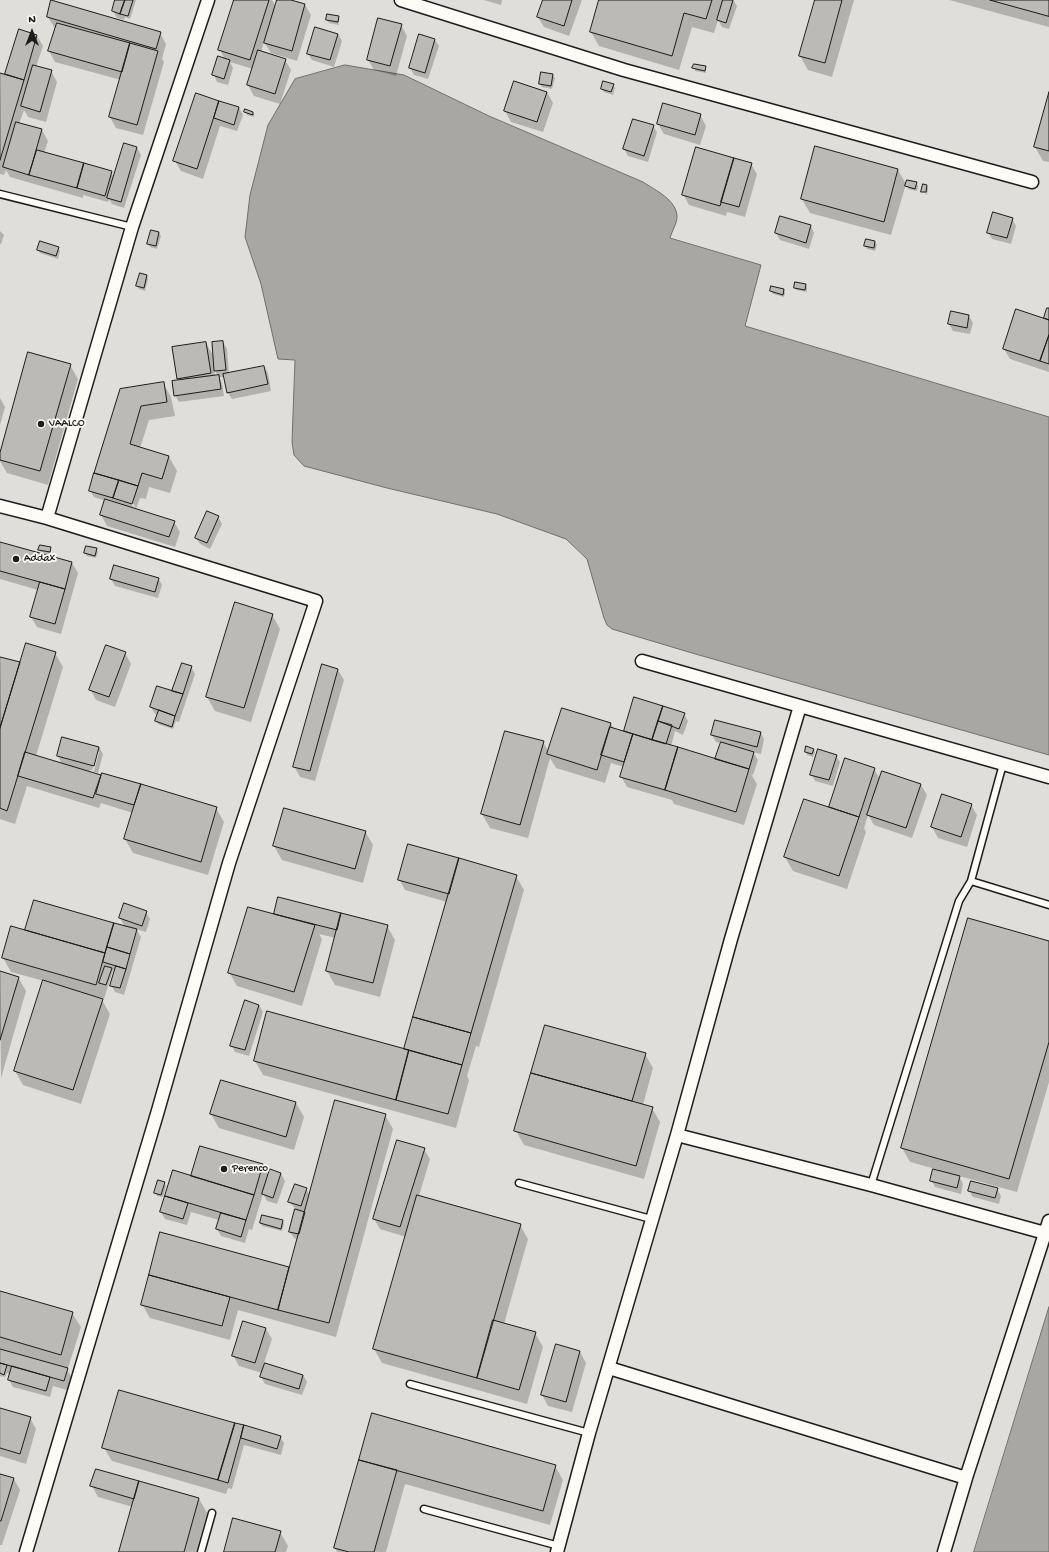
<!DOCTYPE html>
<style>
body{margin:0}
#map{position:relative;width:1049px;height:1552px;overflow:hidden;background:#f0eeea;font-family:"Gochi Hand",sans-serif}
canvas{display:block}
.north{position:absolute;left:12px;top:12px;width:40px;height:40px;-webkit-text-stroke:3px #fdfcf7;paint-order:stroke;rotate:0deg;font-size:11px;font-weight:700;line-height:16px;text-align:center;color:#1c1c1c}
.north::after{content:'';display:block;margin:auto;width:14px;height:18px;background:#1c1c1c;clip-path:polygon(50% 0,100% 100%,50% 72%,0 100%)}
</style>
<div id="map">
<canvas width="1049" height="1552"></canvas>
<div class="north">N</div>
</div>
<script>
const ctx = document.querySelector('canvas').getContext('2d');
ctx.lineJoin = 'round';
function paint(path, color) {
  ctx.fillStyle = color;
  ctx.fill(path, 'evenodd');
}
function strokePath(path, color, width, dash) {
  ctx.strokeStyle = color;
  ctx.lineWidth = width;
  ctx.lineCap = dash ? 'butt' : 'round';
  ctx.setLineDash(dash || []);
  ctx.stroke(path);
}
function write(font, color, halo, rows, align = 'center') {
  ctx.font = font + ' "Gochi Hand",sans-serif';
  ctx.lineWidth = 3.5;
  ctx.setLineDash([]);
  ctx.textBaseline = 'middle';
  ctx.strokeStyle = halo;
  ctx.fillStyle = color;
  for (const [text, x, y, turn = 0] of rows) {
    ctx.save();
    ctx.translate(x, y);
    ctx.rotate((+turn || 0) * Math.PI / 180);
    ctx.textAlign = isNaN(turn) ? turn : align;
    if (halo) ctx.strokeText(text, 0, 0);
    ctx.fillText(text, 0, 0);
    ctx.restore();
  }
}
const built = new Path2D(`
 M0,0H1049V417L744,326L761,265L670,237L677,216L643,182L489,116L404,75L245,237L261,284L295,360L292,442L387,488L497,514L566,539L587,559L596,587L692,653L1049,755V1307L974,1552H0Z`);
const water = new Path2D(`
 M345,65L404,75L489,116L643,182C655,190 677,200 677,217C677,223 672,231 670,238L761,265L745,326L1049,417V755L692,653L612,629L607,625L604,618L587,559L566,539L497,514L387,488L304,466L294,455L292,442L295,360L278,359L261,284L245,237L250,195L268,125L295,79Z
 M1049,1307V1552H974Z`);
const shadow = new Path2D(`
 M117,0H136L130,19L125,17L124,20L117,18L113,11Z
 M235,0H272L276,7L278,0H288L305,5L311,15L297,61L271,53L264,42L261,52L285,60L291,70L280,104L254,96L248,85L253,69L230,62L233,68L228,85L217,82L214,75L225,60L220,50Z
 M484,0H502L501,5Z
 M544,0H582L569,36L544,27L538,17Z
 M601,0H733L737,6L729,29L722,27L718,20L714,33L692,27L679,70L599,46L591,32Z
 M816,0H854L832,77L808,70L800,56Z
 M949,0H1049V27Z
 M48,17L160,33L166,44L162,59L164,62L143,135L116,128L110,117L121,80L55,62L49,51L56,28L54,27Z
 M338,17L339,25L329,23L327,20Z
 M401,25L407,36L396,76L374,70L368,60Z
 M19,31L37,36L43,46L36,67L51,71L57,82L46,122L28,117L24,110L19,124L42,130L48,141L44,153L111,172L114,178L137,148L141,155L124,208L112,204L109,199L108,202L83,195V198L10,177L6,170L4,175L0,174V76H6Z
 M338,34L342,41L334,67L312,60L308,54Z
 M435,40L439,46L428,79L414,75L410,68Z
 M705,67L706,73L695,71L694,68Z
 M553,75L555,78L552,89L542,87L540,84Z
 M613,85L615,88L613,95L604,92L602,89Z
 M547,92L553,103L543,132L511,122L505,111Z
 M196,95L239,108L243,115L237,131L220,126L203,179L181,171L175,161Z
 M1049,95V162L1043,161L1035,147Z
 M245,112L253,113L254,117L247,115Z
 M700,115L706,126L700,145L664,134L658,124Z
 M653,126L657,132L648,162L628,156L624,149Z
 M751,164L757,174L745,217L727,212L726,216L689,205L683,194Z
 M898,170L907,186L916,183L918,186L917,191L908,189L906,184L891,235L810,213L802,199Z
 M927,186L928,189L927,195L923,191Z
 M781,217L811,226L814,233L809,249L780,240L776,233Z
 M1012,219L1016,226L1011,244L992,239L988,232Z
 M0,231L4,235L1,244H0Z
 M151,231L159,233L161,236L157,249L150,247L148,244Z
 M875,242L877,245L875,251L867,249L865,246Z
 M58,248L60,251L58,259L40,253L38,250Z
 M147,276L148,279L145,291L139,289L137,286Z
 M806,285L807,288V292L796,290L795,287Z
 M784,290L785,293L784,297L773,294L771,291Z
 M1048,309L1049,372L1010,359L1004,349L1044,320Z
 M969,316L973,323L970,334L953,331L949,324Z
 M223,342L227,349L229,374L264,367L268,373L271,391L232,399L228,393L225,377H219L222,383L224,396L179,402L175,395L180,381L178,378L206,343L214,357ZM214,369L218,376H215Z
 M70,365L78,379L48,485L7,473L0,461V456Z
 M163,383L171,397L175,416L149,420L140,448L169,457L177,471L170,493L149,487L146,499L140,498L136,509L131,499L129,500L135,510L174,522L180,532L175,547L107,526L101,515L106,501L94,497L90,491L121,390Z
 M0,398L5,407L0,425Z
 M208,512L218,517L222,524L210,549L200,544L196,538Z
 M0,545L72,563L78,573L61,634L37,627L31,617L38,590L0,579Z
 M50,548L51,555L42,554L39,549Z
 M96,549L98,552L96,558L87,556L85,553Z
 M158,578L162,585L158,598L115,586L111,579Z
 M272,615L280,629L251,722L215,711L207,697Z
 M55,653L63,667L36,756L62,764L58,756L99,747L103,754L98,773L90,770L89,772L100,775L101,778L103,774L216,808L224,822L208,875L133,853L125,839L133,813L101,803L99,808L27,786L15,824L0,819V658L21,664ZM97,752H99L94,771H92Z
 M125,653L131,664L115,707L96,700L90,689Z
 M191,667L195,674L179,722L176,721L173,729L158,724L156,721L158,715L155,714L151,707L173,692Z
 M338,670L344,680L315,781L300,777L294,766Z
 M635,698L684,714L688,721L683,735L675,731L671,746L716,760L721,743L716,742L712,735L760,732L764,739L761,754L753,752L758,760L753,775L751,774L757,784L744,825L674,804L672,800L627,787L621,776L624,767L611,763L605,783L556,768L550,758L528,838L490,828L482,814L543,742L549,752L611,724L614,729L624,732Z
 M813,749L815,752L813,757L807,755L806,752Z
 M836,756L840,762L833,786L815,781L811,774Z
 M874,769L880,779L883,772L921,785L927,795L912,838L874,825L868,815L864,828L866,832L847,889L793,871L785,857L831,809L830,807Z
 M942,795L971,805L977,815L967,847L938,838L932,827Z
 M365,831L373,845L363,883L282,860L274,846Z
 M516,876L524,890L479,1047L476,1046L467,1076L469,1080L456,1128L263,1075L255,1061L268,1013L406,1051L447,902L405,890L399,879Z
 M279,898L387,926L395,940L380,997L335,985L327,971L336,938L319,934L322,939L302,1006L237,986L229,972L274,915Z
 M35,901L125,927L120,918L146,912L150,919L146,932L136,929L141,937L124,995L115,992L111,985L115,971L113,970L104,999L95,996V998L102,1000L110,1014L81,1104L23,1085L15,1071L44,981L11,972L3,958L26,931Z
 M1049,942V1082L1017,1192L959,1176L963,1184L961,1194L935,1187L931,1180L939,1170L910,1162L902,1148Z
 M0,972L18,977L26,991L1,1078Z
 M259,1005L263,1012L249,1056L235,1052L232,1046Z
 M546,1026L645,1054L653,1068L643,1105L652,1108L660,1122L644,1179L524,1145L516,1131Z
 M221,1081L296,1103L304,1117L294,1150L219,1128L211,1114Z
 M385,1115L393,1129L336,1337L238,1310L230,1340L150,1318L142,1304L161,1233L290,1268L298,1240L294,1238L290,1232L296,1209L289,1202L306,1189L310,1195Z
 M201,1147L263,1165L269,1176L271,1171L281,1174L285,1181L277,1204L267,1201L263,1194L252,1230L249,1229L245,1243L221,1236L217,1229L219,1220L191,1212L187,1225L165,1219L161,1212L174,1171L192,1177Z
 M424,1149L430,1159L419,1196L520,1225L528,1239L504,1324L535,1333L543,1347L527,1404L382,1363L374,1349L406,1237L380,1229L374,1219Z
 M164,1183L166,1186L163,1197L157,1196L155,1192Z
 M997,1189L1001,1196L999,1204L973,1197L969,1191Z
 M283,1221L284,1224L282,1231L262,1226L261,1223Z
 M0,1292L72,1313L81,1327L68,1368H66L73,1380L70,1391L53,1386L50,1397L13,1387L9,1380L10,1374L7,1373L5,1377L0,1376Z
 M266,1329L272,1339L264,1363L303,1375L307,1382L302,1395L265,1384L261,1377L262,1373L239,1366L233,1355Z
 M556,1346L580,1352L586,1363L572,1412L548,1406L542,1395Z
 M119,1392L280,1437L284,1443L281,1455L244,1445L232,1489L228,1488L226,1494L112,1461L104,1448Z
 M0,1409L30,1418L36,1429L26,1464L0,1456Z
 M373,1414L555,1466L563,1480L550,1525L405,1484L386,1552H337L335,1548Z
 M0,1475L14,1479L20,1490L2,1545H0Z
 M92,1486L199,1499L207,1513L196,1552H120L133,1507L98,1497Z
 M280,1532L288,1546L286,1552H225Z`);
const building = new Path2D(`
 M51,0L161,32L156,49L47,17Z
 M115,0H125L120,14L112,11Z
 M125,0H133L128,16L120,14Z
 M234,0H269L250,60L218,50Z
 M277,0H291L305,4L292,51L264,43Z
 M543,0H572L564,26L537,17Z
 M599,0H712L706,19L684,13L672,56L590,32Z
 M723,0H733L726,23L717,20Z
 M815,0H842L825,63L799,56Z
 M990,0H1049V16Z
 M327,14L339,16L338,22L326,20Z
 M378,18L402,24L390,66L367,60Z
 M57,23L130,43L122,72L48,51Z
 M315,27L338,34L330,60L307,54Z
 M19,29L37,35L24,80L5,74Z
 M419,34L435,39L425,73L409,68Z
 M130,43L158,51L137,125L109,117Z
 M258,50L286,59L275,94L247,85Z
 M218,56L230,60L224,79L212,75Z
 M694,64L706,66L705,71L692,68Z
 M33,65L52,70L40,112L21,106Z
 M541,72L553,74L551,86L539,84Z
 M0,73L24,80L0,160Z
 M514,81L547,92L537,122L504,111Z
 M603,81L614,84L611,92L601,89Z
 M1049,92V151L1034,147Z
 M196,93L219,101L197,169L173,161Z
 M219,101L239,107L234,125L214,118Z
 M663,103L701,114L695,135L657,124Z
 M245,109L253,112V115L244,112Z
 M633,119L654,125L644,156L623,149Z
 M16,122L42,129L29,175L3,167Z
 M124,143L137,147L121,202L107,198Z
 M815,146L898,169L884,222L801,199Z
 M696,147L734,158L720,206L682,195Z
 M37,150L84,163L77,188L29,175Z
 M734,158L752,163L739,207L721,202Z
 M84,163L112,171L105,196L77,188Z
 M907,180L917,182L915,189L905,186Z
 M923,184L927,185L926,192H921Z
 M993,212L1013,218L1007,238L987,233Z
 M780,216L811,225L806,243L775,233Z
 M151,230L159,232L156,246L147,244Z
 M866,239L875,241L874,248L864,246Z
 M40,241L59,247L56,256L37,250Z
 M140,273L147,275L144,288L136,286Z
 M795,282L806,284L805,290L794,288Z
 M771,286L784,289L783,295L770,291Z
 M1047,308H1049V320L1044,318Z
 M1016,309L1049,320V335L1040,361L1003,349Z
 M951,311L969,315L967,328L948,324Z
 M1049,335V364L1040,361Z
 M223,341L226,370L214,371L212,342Z
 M206,342L211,373L177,379L172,347Z
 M28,352L71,364L40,471L0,460V453Z
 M264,366L268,384L227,393L223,374Z
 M219,375L221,389L174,396L172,381Z
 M164,382L167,402L141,406L130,444L169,456L162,479L142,473L138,486L94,473L120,389Z
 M94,473L119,480L113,498L89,491Z
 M119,480L138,486L132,504L113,498Z
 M105,499L175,521L169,537L100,515Z
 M207,511L219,516L207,543L195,538Z
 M0,542L72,562L65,589L0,571Z
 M40,545L51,547L50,552L38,550Z
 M86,546L97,548L95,556L84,553Z
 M114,565L159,578L155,592L110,579Z
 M40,582L65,589L55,624L30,617Z
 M235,602L273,614L244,708L206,697Z
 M26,643L56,652L7,811L0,808V728Z
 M106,645L126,652L109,697L89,690Z
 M0,657L20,662L0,728Z
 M182,663L192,666L183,694L172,691Z
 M322,664L338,669L310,771L293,767Z
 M157,686L183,694L175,716L150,707Z
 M634,697L663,706L652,740L624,731Z
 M663,706L685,713L679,729L658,721Z
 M562,708L611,723L597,770L547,754Z
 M159,710L175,716L172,727L155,721Z
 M715,720L761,732L757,747L711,735Z
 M658,721L672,725L666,744L652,740Z
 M610,727L633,734L624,762L601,755Z
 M505,731L544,741L520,825L481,814Z
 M633,734L678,747L665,790L620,777Z
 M62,737L99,747L94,766L57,756Z
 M721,742L754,752L749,769L715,759Z
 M806,746L814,749L812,754L805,752Z
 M678,747L749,769L736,812L665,790Z
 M818,749L837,755L829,780L810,775Z
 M25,752L101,775L93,798L18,776Z
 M845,758L875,768L859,817L829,807Z
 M882,771L921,784L906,828L867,815Z
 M102,773L141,784L134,805L96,794Z
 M141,784L217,807L201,862L124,839Z
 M942,794L972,804L961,837L931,827Z
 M804,799L859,817L839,876L784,857Z
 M284,808L366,831L355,869L273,846Z
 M408,844L459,858L449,894L398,880Z
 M459,858L517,875L471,1033L413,1017Z
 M278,897L341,913L337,930L274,914Z
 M34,900L114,923L105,953L25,930Z
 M124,903L147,911L142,926L119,918Z
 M248,907L315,925L294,992L228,973Z
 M341,913L388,925L373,983L326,971Z
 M968,918L1049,941V1042L1009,1179L901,1148Z
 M114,923L137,929L130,954L107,947Z
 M11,926L105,953L96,985L2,958Z
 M107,947L130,954L126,969L103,962Z
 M105,966L112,968L106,985L99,983Z
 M116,966L126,969L120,988L110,986Z
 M0,971L19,977L0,1040Z
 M43,980L103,999L73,1090L14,1071Z
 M245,1000L259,1005L245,1050L230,1046Z
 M267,1011L409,1050L396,1100L254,1061Z
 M413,1017L471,1033L462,1065L404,1049Z
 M545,1025L646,1053L632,1101L531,1073Z
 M409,1050L462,1065L448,1114L396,1100Z
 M531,1073L653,1107L636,1166L514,1131Z
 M221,1080L296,1102L286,1137L210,1114Z
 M335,1100L386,1114L329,1323L278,1310Z
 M397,1140L425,1148L400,1227L373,1219Z
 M200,1146L263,1164L254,1195L191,1176Z
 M270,1169L281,1173L273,1198L262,1194Z
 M933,1169L960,1176L957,1188L930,1181Z
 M173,1170L254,1195L246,1220L165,1196Z
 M158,1180L165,1182L161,1195L154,1193Z
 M971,1181L998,1188L995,1198L968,1191Z
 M295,1184L307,1188L301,1206L288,1202Z
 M417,1195L521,1224L477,1378L373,1349Z
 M165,1196L188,1203L183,1219L160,1212Z
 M295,1209L305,1212L299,1234L289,1232Z
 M221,1213L246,1220L241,1237L216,1229Z
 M262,1215L283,1220L281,1229L260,1223Z
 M160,1232L289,1267L278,1310L149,1275Z
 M149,1275L230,1297L222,1326L141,1305Z
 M0,1291L73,1312L61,1355L0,1337Z
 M493,1320L536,1332L519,1390L477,1378Z
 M243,1321L266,1328L255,1363L232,1356Z
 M556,1344L580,1351L566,1402L541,1395Z
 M0,1349L68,1368L64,1381L0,1363Z
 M0,1363L7,1365L4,1375L0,1373Z
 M265,1363L303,1375L299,1389L260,1377Z
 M12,1366L50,1377L46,1391L8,1380Z
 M119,1390L235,1423L218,1480L102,1448Z
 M0,1408L31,1417L20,1454L0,1448Z
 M372,1413L556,1465L543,1511L359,1460Z
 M235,1423L244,1425L228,1483L218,1480Z
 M244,1425L281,1436L277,1449L241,1438Z
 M359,1460L397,1470L374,1552H349L334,1548Z
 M96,1469L139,1481L134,1499L90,1486Z
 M0,1474L14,1478L1,1521H0Z
 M139,1481L199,1498L184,1552H119Z
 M233,1518L281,1531L275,1552H224Z`);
const service = new Path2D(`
 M0,194L132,227
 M971,881L1049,905
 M519,1183L651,1219
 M871,1185L959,901L971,881L1003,764
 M410,1384L589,1433
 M424,1509L559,1546
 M201,1552L212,1513`);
const minor = new Path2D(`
 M401,0L624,70L1032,182
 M0,506L47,518L316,601L229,863L157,1114L26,1552
 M47,518L132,227L208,0
 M642,661L1049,777
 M677,1135L871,1185L1045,1233
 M609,1368L966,1478
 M557,1552L589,1433L677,1135L731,939L800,706
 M944,1552L966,1478L1049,1221`);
const markers = [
 [41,424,4,"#1c1c1c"],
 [16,559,4,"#1c1c1c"],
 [224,1169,4,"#1c1c1c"]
];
const poiNames = [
 ["VAALCO",49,424],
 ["Addax",24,559],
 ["Perenco",232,1169]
];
paint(built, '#e0deda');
paint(water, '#a8a7a3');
strokePath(water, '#706f6d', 1);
paint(shadow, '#0003');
paint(building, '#bbbab6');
strokePath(building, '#1c1c1c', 1);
strokePath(service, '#1c1c1c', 9);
strokePath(minor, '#1c1c1c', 15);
strokePath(service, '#fdfcf7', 6);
strokePath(minor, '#fdfcf7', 12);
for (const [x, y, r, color] of markers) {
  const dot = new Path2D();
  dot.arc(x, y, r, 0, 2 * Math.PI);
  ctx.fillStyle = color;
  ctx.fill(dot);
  strokePath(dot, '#fdfcf7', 1.5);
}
write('11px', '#1c1c1c', '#fdfcf7', poiNames, 'left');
</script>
